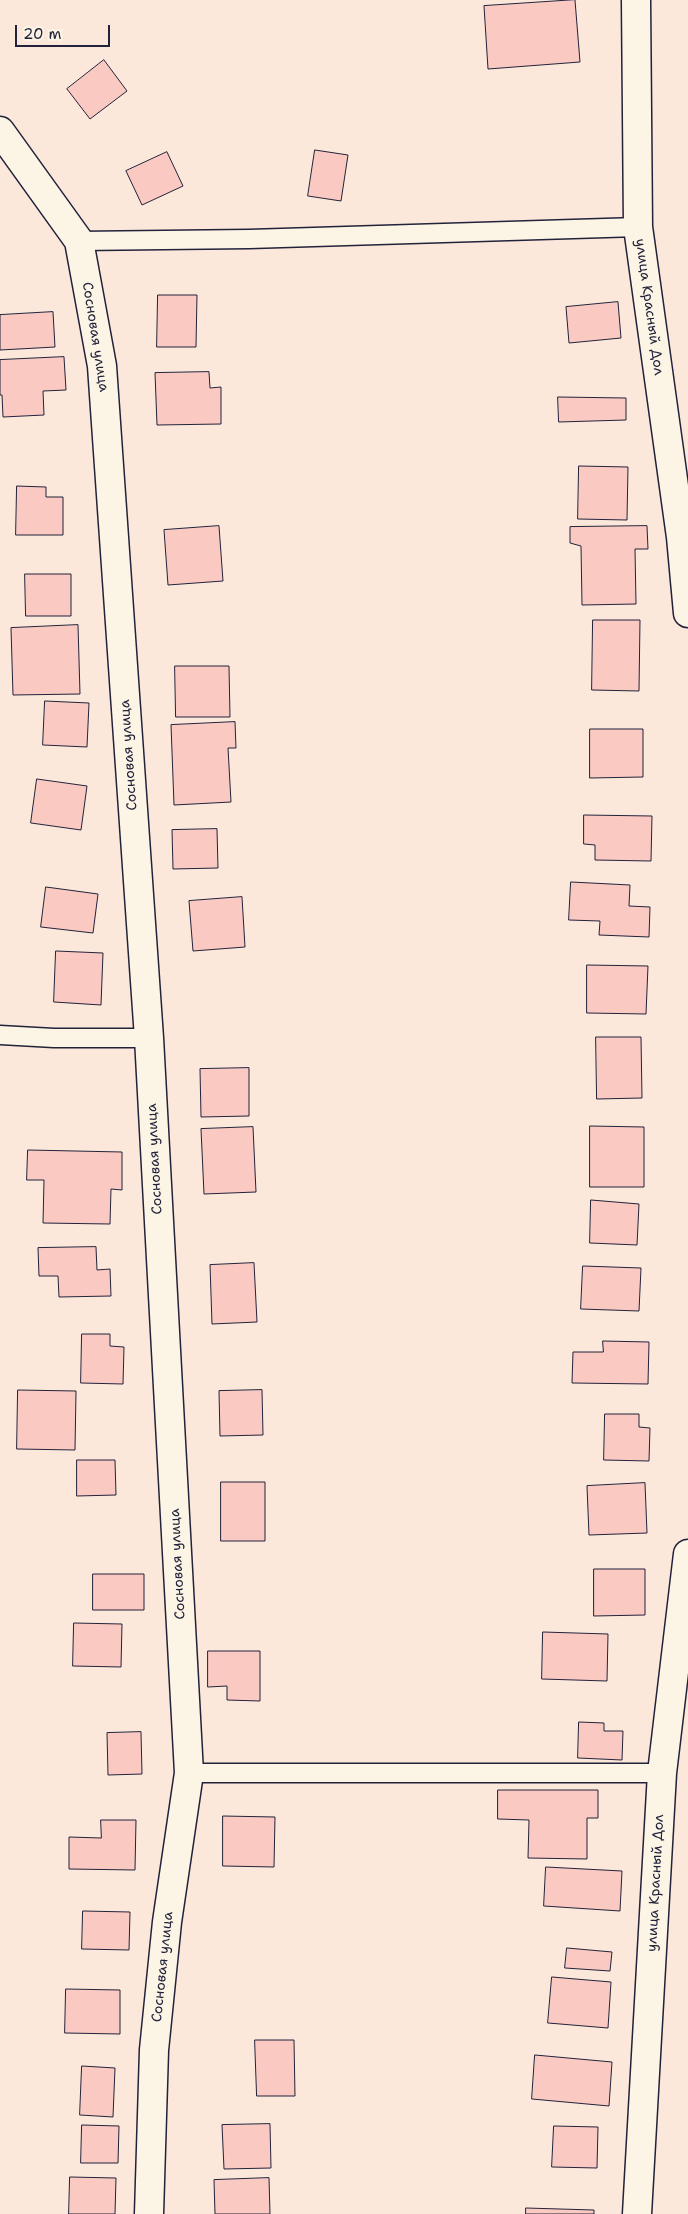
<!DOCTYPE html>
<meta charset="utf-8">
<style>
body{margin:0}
#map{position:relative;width:688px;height:2214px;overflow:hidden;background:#fbe8da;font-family:"Shantell Sans",sans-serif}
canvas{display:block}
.scale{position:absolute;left:15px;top:25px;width:95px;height:22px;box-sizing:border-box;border:2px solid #22223b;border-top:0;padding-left:6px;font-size:15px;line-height:18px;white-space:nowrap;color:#22223b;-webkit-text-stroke:4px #fcf5e5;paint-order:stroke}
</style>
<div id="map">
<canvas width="688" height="2214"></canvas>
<div class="scale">20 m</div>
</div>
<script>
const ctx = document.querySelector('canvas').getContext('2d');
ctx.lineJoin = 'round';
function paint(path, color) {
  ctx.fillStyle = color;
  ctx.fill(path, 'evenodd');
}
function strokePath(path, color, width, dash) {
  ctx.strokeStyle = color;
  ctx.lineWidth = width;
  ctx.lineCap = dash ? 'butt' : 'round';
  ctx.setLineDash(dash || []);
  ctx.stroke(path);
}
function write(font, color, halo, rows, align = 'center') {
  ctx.font = font + ' "Shantell Sans",sans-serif';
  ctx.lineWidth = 4;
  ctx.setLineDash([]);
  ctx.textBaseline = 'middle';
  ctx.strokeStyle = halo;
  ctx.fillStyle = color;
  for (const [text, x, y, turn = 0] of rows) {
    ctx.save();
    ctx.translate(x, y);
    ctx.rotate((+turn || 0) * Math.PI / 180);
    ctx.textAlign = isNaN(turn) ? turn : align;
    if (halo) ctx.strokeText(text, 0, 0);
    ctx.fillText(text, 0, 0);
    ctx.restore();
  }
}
const building = new Path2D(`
 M575,0L580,62L488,69L484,6Z
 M104,60L127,91L90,119L67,89Z
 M315,150L348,155L341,201L308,196Z
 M167,152L183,186L142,205L126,171Z
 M158,295H197L196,347H157Z
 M618,302L621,338L569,343L566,307Z
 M53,312L55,347L0,350V315Z
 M64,357L66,390L43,391L44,415L3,417L2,395H0V360Z
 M209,372L210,388L221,387V424L157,425L155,373Z
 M558,397L626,398V420L559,422Z
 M579,466L628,467L627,520L578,519Z
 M17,486L46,487V497H63V535H16Z
 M219,526L223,581L168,585L164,530Z
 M647,526L648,549H635L636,604L582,605L581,546L570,543V527Z
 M25,574H71V616H26Z
 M593,620H640L639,691L592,690Z
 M78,625L80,694L13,695L11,628Z
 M175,666H229L230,717H176Z
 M45,701L89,703L87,747L43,745Z
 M235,722L236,748H228L231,802L174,805L171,725Z
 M590,729H643V777L590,778Z
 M37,779L87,786L81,830L31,823Z
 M584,815L652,816L651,861L595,860V845L584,844Z
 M217,829L218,868L173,869L172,830Z
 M571,882L630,885L629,906L650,907L649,937L599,935L600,921L569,920Z
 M46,887L98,894L93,933L41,927Z
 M242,897L245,947L193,951L189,901Z
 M56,951L103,953L101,1005L54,1002Z
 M587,965L648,966L646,1014L587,1013Z
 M596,1037H641L642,1098L597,1099Z
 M249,1068V1116L201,1117L200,1069Z
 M590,1126L644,1127V1187H590Z
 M253,1127L256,1192L204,1194L201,1129Z
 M28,1150L122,1152V1190L111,1189L110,1224L43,1223L44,1180H27Z
 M591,1200L639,1204L637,1245L590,1243Z
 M96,1247L97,1270L110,1269L111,1296L59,1297L58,1276H39L38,1248Z
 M254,1263L257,1322L212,1324L210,1265Z
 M583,1266L641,1268L639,1311L581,1309Z
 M82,1334H110V1346L124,1347L123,1384L81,1383Z
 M603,1341L649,1342L648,1384L572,1383L573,1352H603Z
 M18,1390L76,1391L75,1450L17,1449Z
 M262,1390L263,1435L220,1436L219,1391Z
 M605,1414H639V1427L650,1428L649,1461L604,1460Z
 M77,1460H115L116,1495L77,1496Z
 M221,1482H265V1541H221Z
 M645,1483L647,1533L589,1535L587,1486Z
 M594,1569H645V1615L594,1616Z
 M93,1574H144V1610H93Z
 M74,1623L122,1624L121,1667L73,1666Z
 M543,1632L608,1634L607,1681L542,1679Z
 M208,1651H260V1701L227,1700V1686L208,1687Z
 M579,1722L604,1723V1731H623L622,1760L578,1758Z
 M141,1732L142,1774L108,1775L107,1733Z
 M498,1790H598V1818H587V1859L528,1858L529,1820L498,1819Z
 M223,1816L275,1817L274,1867L223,1866Z
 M101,1820H136L135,1870L69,1869V1837L101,1838Z
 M546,1867L622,1871L620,1911L544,1906Z
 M83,1911L130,1912L129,1950L82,1949Z
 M567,1948L612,1952L610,1971L565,1968Z
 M552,1977L611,1982L608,2028L548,2023Z
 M66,1989L120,1990V2034L65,2033Z
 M255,2040H294L295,2096H257Z
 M535,2055L612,2062L609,2106L532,2099Z
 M82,2066L115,2068L113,2117L80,2115Z
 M270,2124L271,2168L224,2169L222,2125Z
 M82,2125L119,2126L118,2163H81Z
 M554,2126L598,2127L597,2168L552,2167Z
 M70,2177L116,2178L115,2214H69Z
 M269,2178L270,2214H215L214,2180Z
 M526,2208L594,2210V2214H526Z`);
const lane = new Path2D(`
 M79,241L249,239L638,227
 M0,1035L54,1038H149
 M189,1773H662`);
const street = new Path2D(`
 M636,0L638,227L681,537L688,613
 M0,131L79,241L102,366L149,1038L189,1773L167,1922L154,2050L149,2214
 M637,2214L662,1773L688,1554`);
const streetNames = [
 ["улица Красный Дол",649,307,82],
 ["Сосновая улица",95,337,81],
 ["Сосновая улица",129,755,-94],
 ["Сосновая улица",155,1159,-93],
 ["Сосновая улица",178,1564,-93],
 ["улица Красный Дол",656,1883,-87],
 ["Сосновая улица",163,1967,-84]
];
paint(building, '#f9c9c2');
strokePath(building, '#22223b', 1);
strokePath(lane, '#22223b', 21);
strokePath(street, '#22223b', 31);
strokePath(lane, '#fcf5e5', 18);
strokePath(street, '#fcf5e5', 28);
write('14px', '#22223b', '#fcf5e5', streetNames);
</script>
